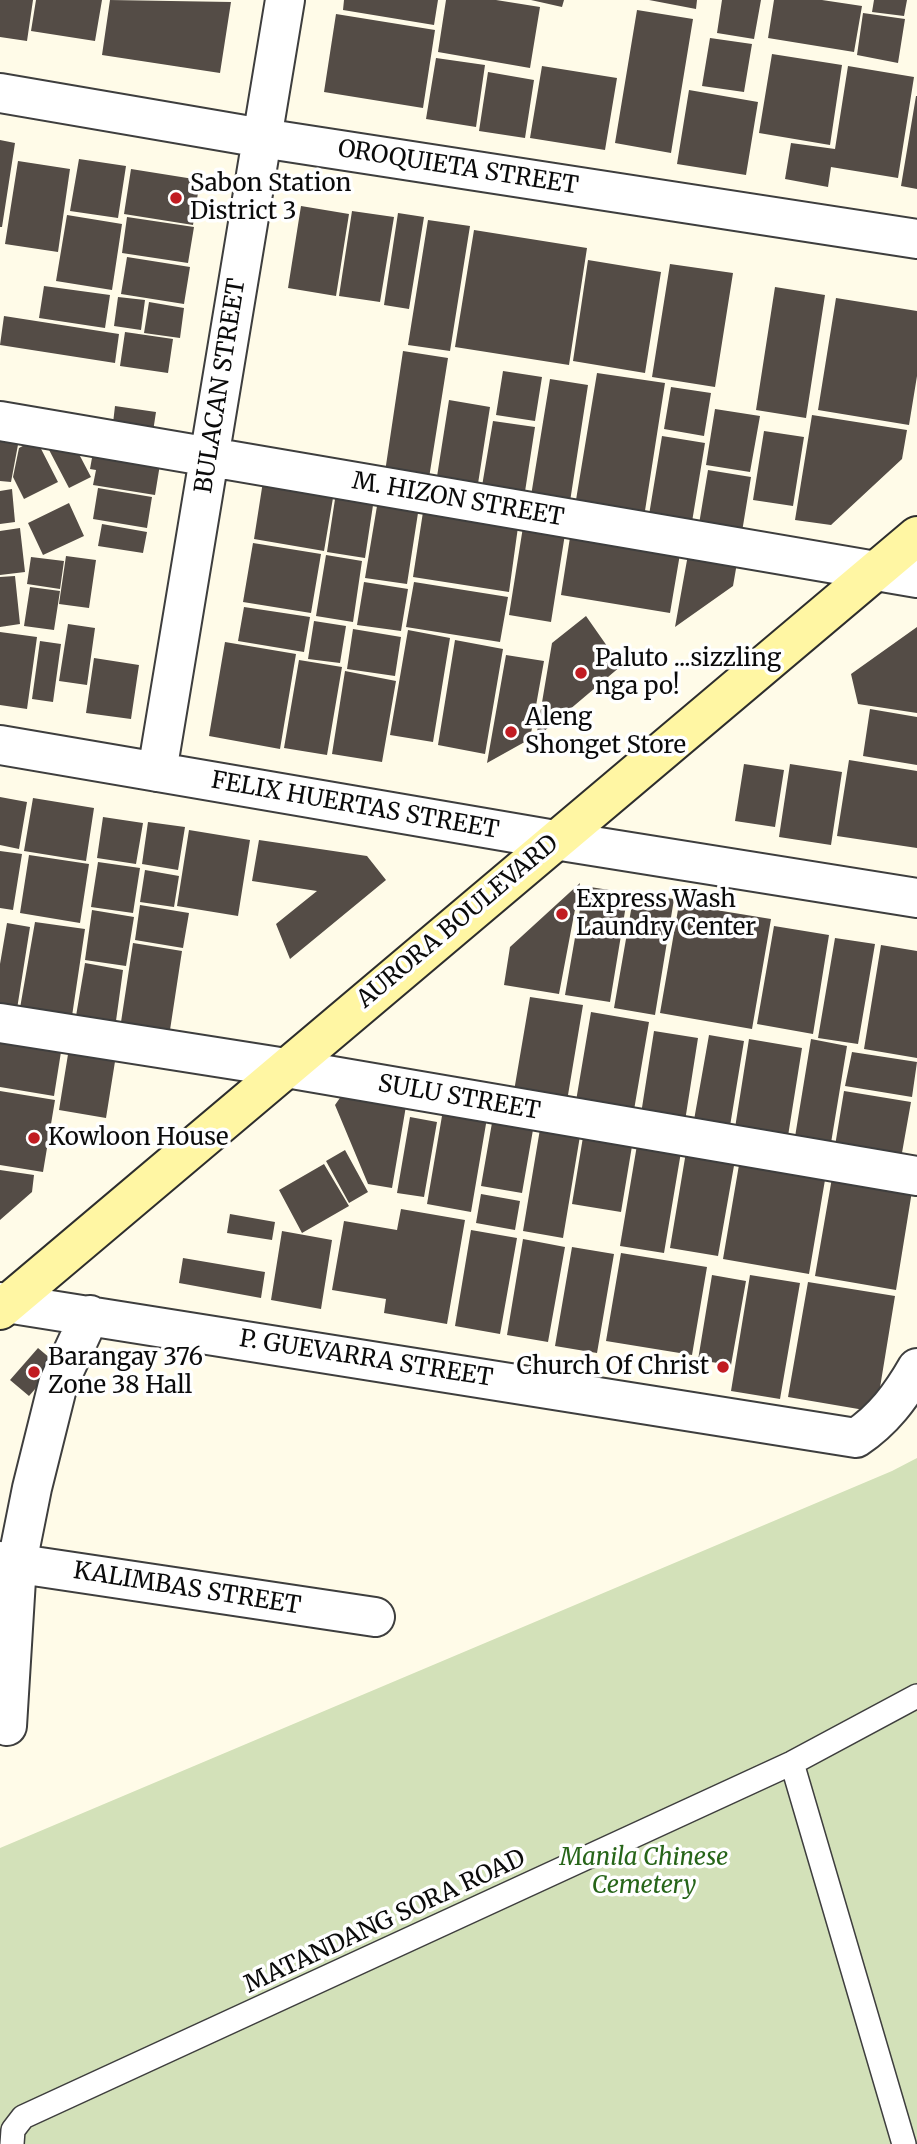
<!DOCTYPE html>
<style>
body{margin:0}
canvas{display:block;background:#fffbe8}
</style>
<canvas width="917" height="2144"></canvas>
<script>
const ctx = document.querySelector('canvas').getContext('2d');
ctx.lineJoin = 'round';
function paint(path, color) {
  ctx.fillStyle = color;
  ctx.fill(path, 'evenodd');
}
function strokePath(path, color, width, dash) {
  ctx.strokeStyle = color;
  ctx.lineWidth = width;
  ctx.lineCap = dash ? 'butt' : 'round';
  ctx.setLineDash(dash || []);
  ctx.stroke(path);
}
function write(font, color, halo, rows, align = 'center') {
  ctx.font = font + ' Merriweather,serif';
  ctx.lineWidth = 7;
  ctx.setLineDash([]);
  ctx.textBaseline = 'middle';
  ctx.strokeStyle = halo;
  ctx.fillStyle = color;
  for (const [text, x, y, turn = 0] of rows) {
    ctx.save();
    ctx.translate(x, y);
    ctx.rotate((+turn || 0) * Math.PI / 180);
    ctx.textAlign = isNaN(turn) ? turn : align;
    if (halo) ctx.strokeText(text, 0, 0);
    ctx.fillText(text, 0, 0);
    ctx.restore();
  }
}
const cemetery = new Path2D(`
 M917,1458V2144H0V1848L892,1471Z`);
const building = new Path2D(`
 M0,0H33L27,41L0,37Z
 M36,0H102L95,41L31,31Z
 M110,0L231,2L220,73L102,55Z
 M344,0H438L434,25L343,10Z
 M446,0H496L540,7L530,68L438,52Z
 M531,0H564L562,7Z
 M649,0H697L696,9Z
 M722,0H761L754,39L717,33Z
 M774,0H822L862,6L854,52L768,38Z
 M874,0H907L904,16L872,12Z
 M637,10L693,19L671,153L615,143Z
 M863,13L905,19L898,63L857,55Z
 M336,14L435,30L423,108L324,92Z
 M710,38L752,44L744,92L702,86Z
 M772,54L842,65L830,145L759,133Z
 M436,58L485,65L476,127L426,119Z
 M542,66L617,78L605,150L530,138Z
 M848,66L914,77L898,178L831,167L828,187L785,179L791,143L835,149Z
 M488,72L534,80L525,138L479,131Z
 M689,90L758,102L746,175L677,164Z
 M916,96H917V189L901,186Z
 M0,140L15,143L2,227H0Z
 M79,159L126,166L118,218L70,211Z
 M18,161L70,169L58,252L5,244Z
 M131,169L200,180L193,225L124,214Z
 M301,206L349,214L336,296L288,288Z
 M352,211L394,217L380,302L339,296Z
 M398,213L424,217L409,309L384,305Z
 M67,215L122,224L112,290L56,281Z
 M127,217L194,227L188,263L122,253Z
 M428,220L470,226L450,351L408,345Z
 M474,230L587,248L569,365L455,347Z
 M127,257L190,267L184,304L121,294Z
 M588,260L661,272L645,373L573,361Z
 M670,264L733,273L715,387L652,377Z
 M44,286L110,295L105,328L39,318Z
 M775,287L825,295L806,418L756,410Z
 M118,297L145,300L141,330L114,326Z
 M836,298L917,311V376L909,425L818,410Z
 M149,302L184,308L180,338L144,333Z
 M4,316L119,334L115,363L0,345Z
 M125,332L173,339L168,373L120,366Z
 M403,351L448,358L429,478L385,472Z
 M503,371L542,377L535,421L496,415Z
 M597,373L665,383L644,517L575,506Z
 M550,379L588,385L569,508L530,502Z
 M671,387L711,393L704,436L664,429Z
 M449,400L490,407L477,490L436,483Z
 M115,406L156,412L152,438L112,432Z
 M715,409L760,416L750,472L706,465Z
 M812,415L907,430L902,459L831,525L795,520Z
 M493,421L535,427L524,498L481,492Z
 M0,431L20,434L11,482L0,481Z
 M764,431L804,437L793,506L753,500Z
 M69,435L91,477L69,488L47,446Z
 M662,436L705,443L691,528L648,521Z
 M36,439L58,482L24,499L13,477L19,448Z
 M95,441L162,452L155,495L93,485L96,470L90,469Z
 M708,470L751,477L741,538L698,530Z
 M264,475L335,486L324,551L254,539Z
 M337,486L375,492L365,558L327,552Z
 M98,488L152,497L147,528L93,519Z
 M12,489L15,522L0,524V491Z
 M69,503L84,536L43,555L28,523Z
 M377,506L418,513L407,584L365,578Z
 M423,512L518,527L509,592L413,577Z
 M102,524L147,532L143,553L98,546Z
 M523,527L565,534L551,622L509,615Z
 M20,528L25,572L0,575V531Z
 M571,531L681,548L670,613L561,595Z
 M253,543L321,554L311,613L243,602Z
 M689,549L738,557L733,586L675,627Z
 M326,555L362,561L353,622L316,616Z
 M66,556L96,560L89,608L59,604Z
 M31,557L64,561L60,589L27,584Z
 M15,576L20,624L0,627V577Z
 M364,582L408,589L401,631L357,625Z
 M414,582L508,597L500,642L406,627Z
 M30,587L60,591L54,630L24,626Z
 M244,607L310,617L304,652L238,641Z
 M586,616L621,666L536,738L552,643Z
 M314,621L346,626L340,663L308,659Z
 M68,624L95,628L87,685L59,681Z
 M917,627V713L858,704L851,674Z
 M353,629L401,637L395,676L347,669Z
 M408,630L450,638L433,742L390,735Z
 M0,632L37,637L27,709L0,705Z
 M455,640L503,649L485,754L438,745Z
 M40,641L61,644L53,702L32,699Z
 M225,642L296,654L280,749L209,736Z
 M506,655L544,661L530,739L487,763Z
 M94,658L139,665L131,719L86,713Z
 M299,660L342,667L327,755L284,748Z
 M345,671L396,681L382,762L332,754Z
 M870,709L917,717V765L863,756Z
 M849,760L917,771V848L837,836Z
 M744,764L784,770L775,827L735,821Z
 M790,764L842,772L831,845L779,837Z
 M0,797L27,802L19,849L0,845Z
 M33,798L94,808L86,861L24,851Z
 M103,817L143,823L136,864L97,858Z
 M148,822L185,827L178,870L142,864Z
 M189,830L250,840L238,916L177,906Z
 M259,840L367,856L386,880L290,959L276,924L317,891L252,881Z
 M0,851L22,854L13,910L0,908Z
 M29,855L89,864L80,923L20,913Z
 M98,862L140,868L133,913L91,907Z
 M145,870L179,876L174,907L140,902Z
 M580,883L559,994L504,985L510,947Z
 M584,886L628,893L610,1002L565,995Z
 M634,893L674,899L655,1015L614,1008Z
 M679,904L771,919L752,1029L660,1013Z
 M140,905L189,913L183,948L135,940Z
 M92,910L134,917L126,966L85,960Z
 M35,922L85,929L72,1016L20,1008Z
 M7,923L30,927L17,1009L0,1006V964Z
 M774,926L829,935L813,1034L757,1024Z
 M835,938L875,944L858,1044L818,1038Z
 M133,943L182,951L170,1030L121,1022Z
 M881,945L917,951V1058L864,1049Z
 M85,963L123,970L115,1028L75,1022Z
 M530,997L583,1005L566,1107L513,1097Z
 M591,1012L649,1022L634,1110L576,1101Z
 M0,1023L64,1033L54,1096L0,1087Z
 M654,1031L698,1038L685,1121L641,1114Z
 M709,1035L744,1041L730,1126L694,1120Z
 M749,1039L802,1048L788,1136L735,1128Z
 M811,1039L847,1046L830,1149L794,1143Z
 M70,1042L117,1049L106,1118L59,1110Z
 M852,1052L917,1062L912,1097L845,1086Z
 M0,1091L55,1100L43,1172L0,1165Z
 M844,1091L911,1102L900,1164L834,1152Z
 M342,1095L406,1106L392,1188L368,1184L335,1105Z
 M443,1110L487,1118L471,1212L427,1204Z
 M410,1117L437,1122L424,1197L397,1193Z
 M493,1117L534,1124L522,1193L481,1186Z
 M540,1129L580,1136L563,1238L523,1231Z
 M583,1137L632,1146L621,1212L572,1204Z
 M637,1145L681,1152L664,1253L620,1246Z
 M345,1150L368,1192L349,1203L326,1161Z
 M686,1152L735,1160L718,1256L670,1248Z
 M740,1159L826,1174L809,1274L723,1259Z
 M324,1164L349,1206L302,1233L279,1190Z
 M0,1170L34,1175L32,1192L0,1220Z
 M833,1172L913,1185L896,1290L815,1276Z
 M481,1194L520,1201L515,1230L476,1223Z
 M401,1209L465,1220L447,1324L384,1313L386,1299L332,1290L344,1221L397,1230Z
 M230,1214L275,1222L272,1240L227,1233Z
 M471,1230L517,1238L500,1334L455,1326Z
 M282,1231L332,1240L321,1309L271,1300Z
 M523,1239L565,1247L548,1342L507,1335Z
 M572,1247L614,1254L597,1353L555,1346Z
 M621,1253L707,1267L692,1355L606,1341Z
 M183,1258L265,1272L261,1298L179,1283Z
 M712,1275L746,1281L731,1365L698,1360Z
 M750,1275L800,1283L780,1399L731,1391Z
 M808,1282L895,1296L876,1412L788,1397Z
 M38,1348L57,1364L29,1396L10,1380Z`);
const service = new Path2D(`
 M792,1763L904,2144
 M12,2144L13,2130L23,2117L792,1763L917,1696`);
const minor = new Path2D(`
 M0,93L262,138L917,239
 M0,421L917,578
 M0,745L555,840L917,898
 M157,772L285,0
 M0,1023L286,1068L917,1176
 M0,1302L856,1438C883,1420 901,1396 917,1368
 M0,1561L375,1617
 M7,1726L17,1563L32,1488L58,1384L90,1315`);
const secondary = new Path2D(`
 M0,1310L917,536`);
const markers = [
 [176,198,7,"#c11c22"],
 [581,673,7,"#c11c22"],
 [511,732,7,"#c11c22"],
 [562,914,7,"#c11c22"],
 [34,1138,7,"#c11c22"],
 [723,1367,7,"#c11c22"],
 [34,1372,7,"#c11c22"]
];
const streetNames = [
 ["OROQUIETA STREET",458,168,9],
 ["BULACAN STREET",221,386,-81],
 ["M. HIZON STREET",458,500,10],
 ["FELIX HUERTAS STREET",355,806,10],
 ["AURORA BOULEVARD",458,922,-40],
 ["SULU STREET",459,1098,10],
 ["P. GUEVARRA STREET",366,1359,9],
 ["KALIMBAS STREET",187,1589,9],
 ["MATANDANG SORA ROAD",385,1922,-25]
];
const poiNames = [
 ["Sabon Station",190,184],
 ["District 3",190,212],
 ["Paluto ...sizzling",595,659],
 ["nga po!",595,687],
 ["Aleng",525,718],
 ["Shonget Store",525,746],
 ["Express Wash",576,900],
 ["Laundry Center",576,928],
 ["Kowloon House",48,1138],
 ["Barangay 376",48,1358],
 ["Zone 38 Hall",48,1386],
 ["Church Of Christ",709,1367,"right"]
];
const parkNames = [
 ["Manila Chinese",644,1858],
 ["Cemetery",644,1886]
];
paint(cemetery, '#d3e1b9');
paint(building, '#544c46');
strokePath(service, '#3e3e3e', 26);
strokePath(minor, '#3e3e3e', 42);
strokePath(secondary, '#2d2d2d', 42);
strokePath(service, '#fff', 23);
strokePath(minor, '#fff', 38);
strokePath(secondary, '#fff6a3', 38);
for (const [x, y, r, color] of markers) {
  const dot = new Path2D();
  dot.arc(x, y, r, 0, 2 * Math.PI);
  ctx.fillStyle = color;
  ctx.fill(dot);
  strokePath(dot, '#fff', 2.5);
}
write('24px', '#0b0b0b', '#fff', streetNames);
write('24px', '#0b0b0b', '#fff', poiNames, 'left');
write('italic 24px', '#276519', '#fff', parkNames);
</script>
